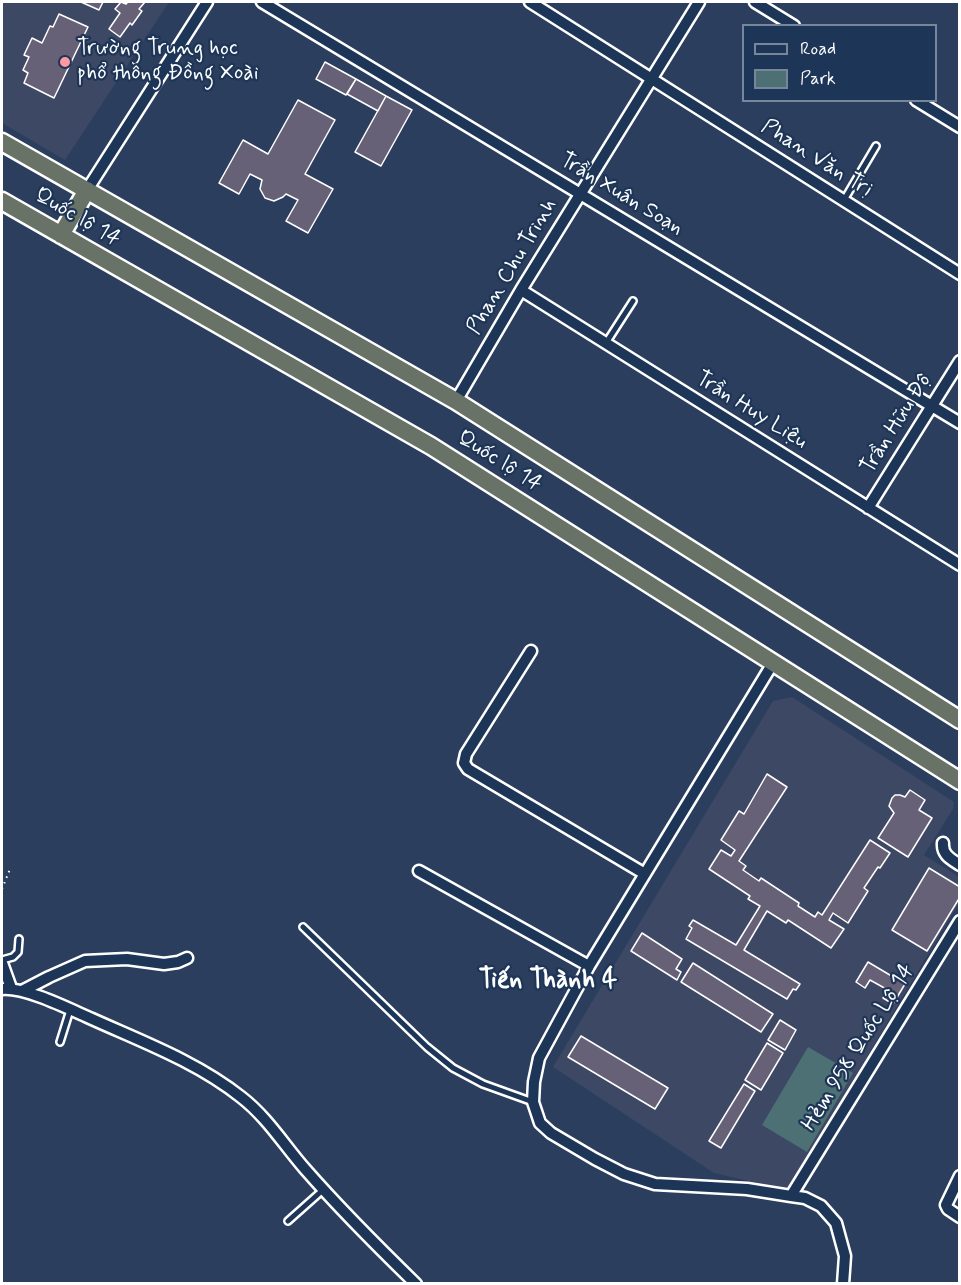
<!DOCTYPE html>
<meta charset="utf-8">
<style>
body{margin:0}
#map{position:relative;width:961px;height:1285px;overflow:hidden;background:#2c3e5d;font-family:Mynerve,sans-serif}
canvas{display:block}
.frame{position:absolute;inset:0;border:3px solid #fff;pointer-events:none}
.legend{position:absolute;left:742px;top:24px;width:195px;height:78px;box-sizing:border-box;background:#1d3557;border:2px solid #77869a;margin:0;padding:8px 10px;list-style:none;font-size:18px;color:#fff}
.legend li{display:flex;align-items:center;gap:12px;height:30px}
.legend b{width:30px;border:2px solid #77869a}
</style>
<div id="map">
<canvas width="961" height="1285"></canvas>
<div class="frame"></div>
<ul class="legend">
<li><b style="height:8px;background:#1d3557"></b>Road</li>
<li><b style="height:16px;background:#4c7073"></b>Park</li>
</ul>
</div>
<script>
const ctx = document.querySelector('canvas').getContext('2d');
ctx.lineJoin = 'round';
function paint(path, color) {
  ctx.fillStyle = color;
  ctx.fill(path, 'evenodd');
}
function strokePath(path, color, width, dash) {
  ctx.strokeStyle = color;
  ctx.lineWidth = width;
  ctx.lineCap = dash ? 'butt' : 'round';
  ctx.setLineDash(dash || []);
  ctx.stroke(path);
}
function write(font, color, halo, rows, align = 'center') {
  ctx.font = font + ' Mynerve,sans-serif';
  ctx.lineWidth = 4.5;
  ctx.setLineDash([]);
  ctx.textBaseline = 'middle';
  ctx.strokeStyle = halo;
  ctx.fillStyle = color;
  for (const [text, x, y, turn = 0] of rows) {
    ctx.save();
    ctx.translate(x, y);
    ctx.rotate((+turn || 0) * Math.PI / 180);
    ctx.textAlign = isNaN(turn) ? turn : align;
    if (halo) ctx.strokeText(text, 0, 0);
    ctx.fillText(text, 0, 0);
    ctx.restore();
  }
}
const built = new Path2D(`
 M2,2H169L65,160L2,123Z
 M792,697L954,802L953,809L924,855L956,875L959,879V903L787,1190L714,1173L553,1067L773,701Z`);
const green = new Path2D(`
 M808,1047L853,1073L807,1152L762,1125Z`);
const building = new Path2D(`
 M81,2H103L99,10Z
 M121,2L126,4L128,2H145L139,9L142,11L132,25L130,23L120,37L109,29L120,13L115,9Z
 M59,14L88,27L54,98L24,83L28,73L23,70L29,57L24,55L32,38L42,43L50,26L53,27Z
 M325,62L356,79L346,95L316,79Z
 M356,79L386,96L378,111L347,94Z
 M386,96L412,110L381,166L355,152Z
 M298,100L335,120L305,174L333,189L308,233L286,221L298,200L286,194L283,197L274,201L265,198L260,189L262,180L250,174L239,194L219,183L243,140L268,154Z
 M767,774L787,787L739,861L746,866L743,870L759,881L761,878L799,903L798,906L815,917L818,912L822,915L870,840L890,853L880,868L878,867L864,888L868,891L848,923L833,913L829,920L844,929L831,948L788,920L786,923L767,911L744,950L800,984L796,990L793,989L787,999L686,939L692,928L689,926L693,920L736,945L760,906L748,899L750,896L709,869L721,850L731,856L735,850L721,840L739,811L744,814Z
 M910,790L925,800L919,810L932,818L908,857L878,838L894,813L889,806L892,798L895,795H900L905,797Z
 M929,868L960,887V897L927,951L892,930Z
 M642,933L682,959L676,969L681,972L677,980L631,951Z
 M868,962L905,984L893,1004L883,998L888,990L870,980L865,988L856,982Z
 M693,963L773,1014L761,1032L681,982Z
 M780,1020L796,1030L785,1050L768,1040Z
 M581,1036L668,1088L655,1109L568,1057Z
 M767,1043L783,1053L761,1090L745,1080Z
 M744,1084L755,1091L721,1148L709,1141Z`);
const path = new Path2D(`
 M2,889L10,869`);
const service = new Path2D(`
 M844,200L876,146
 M606,343L633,301
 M303,927L427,1047L453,1068L483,1084L533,1102
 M2,960L13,957L18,952L19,939
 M60,1042L70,1010
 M288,1221L324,1189`);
const minor = new Path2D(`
 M262,2L960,423
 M530,2L960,274
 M755,2L794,26
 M916,100L960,127
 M87,190L207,2
 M521,290L960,565
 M456,401L521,290L699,2
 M868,508L960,361
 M531,651L466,754L464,763L468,769L645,874
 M773,663L589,966L539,1058L534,1082L533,1102L540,1123L551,1133L595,1159L624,1174L655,1184L747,1189L791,1196L805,1198L821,1206L836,1223L845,1256L843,1284
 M943,843C942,855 951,859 960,865
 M419,871L589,966
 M2,963L11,988
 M2,989C26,987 69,1009 92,1019C143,1042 197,1062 241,1097C267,1117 284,1145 305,1169C340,1209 378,1247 416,1284
 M22,991L49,977L85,961L127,959L164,964L178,962L187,958
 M960,1176L946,1205L948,1209L960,1217
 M791,1196L960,921`);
const trunk = new Path2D(`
 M2,142L456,401L960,720
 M2,201L431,446L960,781
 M61,235L87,190`);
const markers = [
 [65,62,6,"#ff9aa2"]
];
const poiNames = [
 ["Trường Trung học",77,49],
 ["phổ thông Đồng Xoài",77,74]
];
const streetNames = [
 ["Phan Văn Trị",816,159,32],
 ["Trần Xuân Soạn",621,195,31],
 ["Quốc lộ 14",77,218,30],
 ["Phan Chu Trinh",513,267,-59],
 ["Trần Huy Liệu",751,411,32],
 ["Trần Hữu Độ",897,424,-58],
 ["Quốc lộ 14",499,462,32],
 ["Hẻm 958 Quốc Lộ 14",859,1048,-58]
];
const quarterNames = [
 ["Tiến Thành 4",548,982]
];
paint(built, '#3d4864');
paint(green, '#4c7073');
paint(building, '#666176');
strokePath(building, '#fff', 1.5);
strokePath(service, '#fff', 10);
strokePath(minor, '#fff', 15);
strokePath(trunk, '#fff', 21);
strokePath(path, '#fff', 2, [1.5, 4.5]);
strokePath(service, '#1d3557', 5);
strokePath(minor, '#1d3557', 10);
strokePath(trunk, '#697266', 16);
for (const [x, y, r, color] of markers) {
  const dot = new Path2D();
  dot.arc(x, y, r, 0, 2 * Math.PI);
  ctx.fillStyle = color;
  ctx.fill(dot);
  strokePath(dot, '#1d3557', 2);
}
write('22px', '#fff', '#1d3557', poiNames, 'left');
write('22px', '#fff', '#1d3557', streetNames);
write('bold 26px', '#fff', '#1d3557', quarterNames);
</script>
